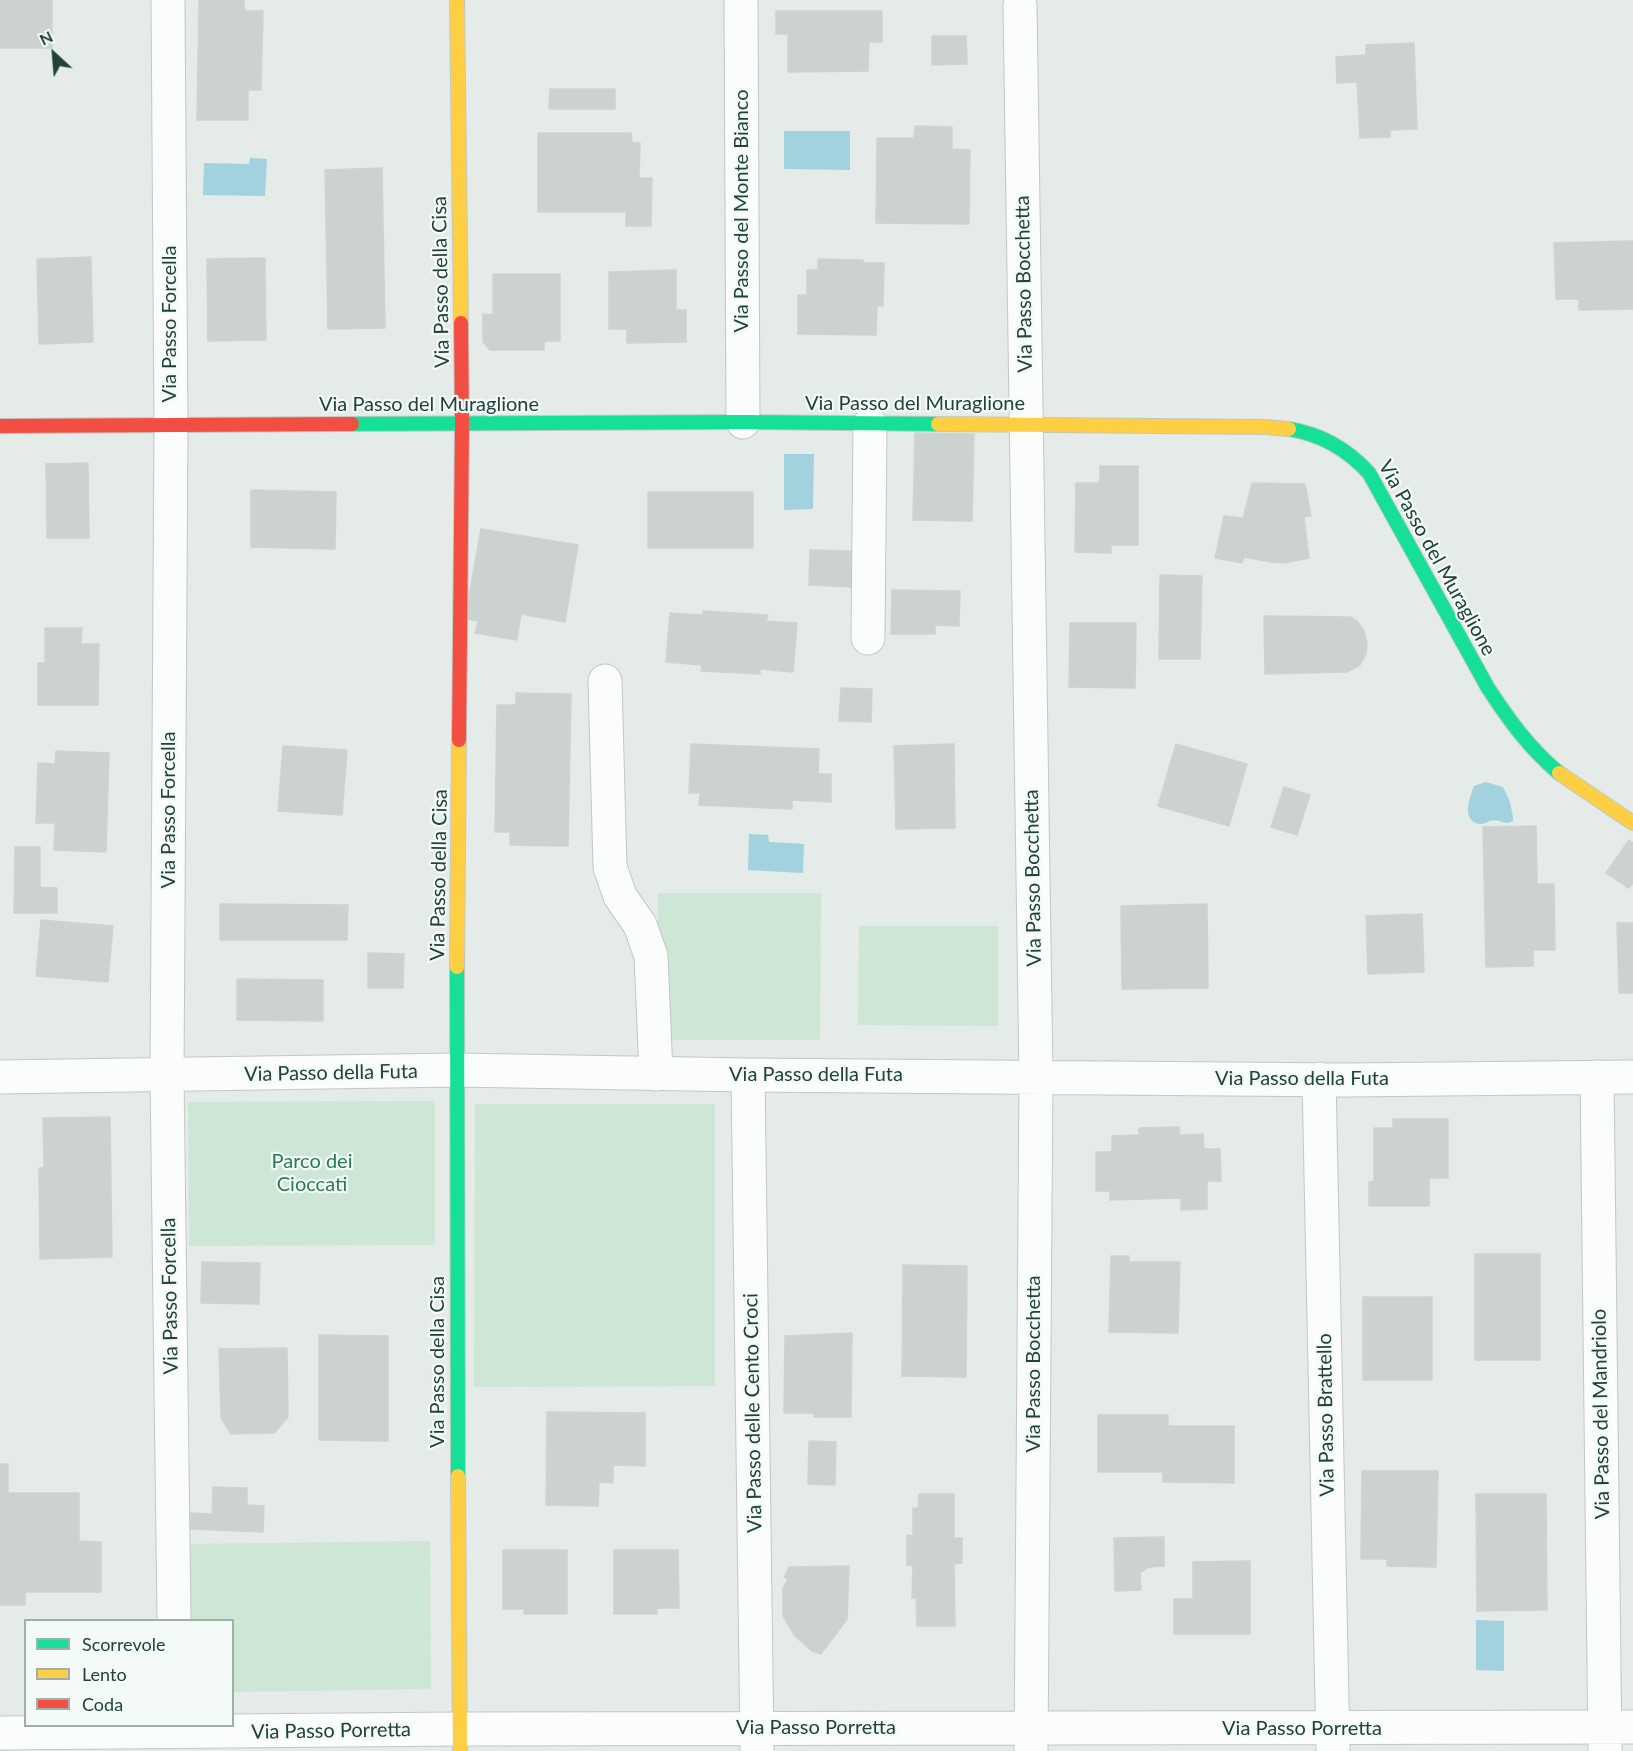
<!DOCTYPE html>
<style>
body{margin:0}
#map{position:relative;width:1633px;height:1751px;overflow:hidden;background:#e5ebe8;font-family:Lato,sans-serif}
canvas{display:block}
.legend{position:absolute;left:24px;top:1619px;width:210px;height:108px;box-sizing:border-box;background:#f3faf7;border:2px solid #9fb0ab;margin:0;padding:8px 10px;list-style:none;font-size:18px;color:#20423a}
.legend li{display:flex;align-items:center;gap:12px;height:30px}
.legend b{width:30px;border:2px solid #9fb0ab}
.north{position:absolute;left:24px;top:24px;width:60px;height:60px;-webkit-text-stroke:4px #f3faf7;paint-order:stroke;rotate:334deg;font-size:16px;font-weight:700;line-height:24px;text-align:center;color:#20423a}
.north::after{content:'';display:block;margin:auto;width:21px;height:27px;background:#20423a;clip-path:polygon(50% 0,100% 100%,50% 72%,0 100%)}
</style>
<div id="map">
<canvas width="1633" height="1751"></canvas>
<ul class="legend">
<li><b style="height:8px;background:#16e098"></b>Scorrevole</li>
<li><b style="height:8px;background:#ffcf43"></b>Lento</li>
<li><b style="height:8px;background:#f24e42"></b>Coda</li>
</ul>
<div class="north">N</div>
</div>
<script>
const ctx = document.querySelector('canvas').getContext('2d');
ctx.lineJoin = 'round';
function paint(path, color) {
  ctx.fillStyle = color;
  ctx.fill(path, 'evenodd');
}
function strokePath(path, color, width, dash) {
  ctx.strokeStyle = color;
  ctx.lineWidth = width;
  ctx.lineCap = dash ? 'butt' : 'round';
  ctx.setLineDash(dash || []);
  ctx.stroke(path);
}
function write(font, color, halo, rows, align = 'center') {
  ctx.font = font + ' Lato,sans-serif';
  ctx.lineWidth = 4.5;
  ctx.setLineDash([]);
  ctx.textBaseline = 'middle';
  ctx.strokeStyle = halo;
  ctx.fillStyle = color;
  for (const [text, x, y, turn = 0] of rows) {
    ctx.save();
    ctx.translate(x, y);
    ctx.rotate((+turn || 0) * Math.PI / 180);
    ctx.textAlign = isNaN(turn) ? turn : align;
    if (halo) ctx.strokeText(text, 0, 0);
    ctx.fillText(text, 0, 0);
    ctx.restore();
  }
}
const green = new Path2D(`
 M658,893H821L820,1040H657Z
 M859,926H998V1026L858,1025Z
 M435,1101V1245L189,1246L188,1102Z
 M475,1104H715V1386L474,1387Z
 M430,1541L431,1689L233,1692L232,1620H187L186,1544Z`);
const water = new Path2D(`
 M784,131H850V170L784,169Z
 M250,158L267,159L265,196L203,195L204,163L249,164Z
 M784,454H814L813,509L784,510Z
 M1486,782L1503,787L1510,802L1513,817V821C1504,826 1502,820 1494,820C1489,820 1486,824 1480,824C1460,821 1470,797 1474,786Z
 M749,834L768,835L769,842L804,844L803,873L748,870Z
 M1476,1620L1504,1621V1671L1476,1670Z`);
const building = new Path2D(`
 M0,0H52V48H0Z
 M199,0H244V11H263L261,90H248V120H197Z
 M776,11H882V42H869L868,71L788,72V34H776Z
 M932,36H966L967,64L932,65Z
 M1414,43L1417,129L1390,130V137L1360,138L1357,82L1337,83L1336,57L1366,55V45Z
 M550,89H615V109H549Z
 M915,126L952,127V149L970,150L969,224L876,223L877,138H914Z
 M538,133H631L632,142L640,143L639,178H652L651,226H626V212H538Z
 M382,168L385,328L328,329L325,170Z
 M1633,241V309L1579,310V299H1556L1554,243Z
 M91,257L93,342L39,344L37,259Z
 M265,258L266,340L208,341L207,259Z
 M818,259L863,260V263H884L883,306H877L876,335L798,334V295H807V270H818Z
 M676,270V310H686V342L627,343V329H609V272Z
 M493,274H560V341H544V350H490L483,342V314L493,315Z
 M915,433L974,434L972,521L913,520Z
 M88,463L89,538H47L46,464Z
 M1100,466H1138V545H1111V553L1075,552L1076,483H1100Z
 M1252,483L1305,484L1311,516L1304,517L1309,558L1284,563L1271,562L1244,557L1242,563L1215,558L1224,516L1243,518Z
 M251,490L336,492L335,549L251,547Z
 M648,492H753V548H648Z
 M481,529L578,545L565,622L521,614L517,640L475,633L478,621L465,619Z
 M810,550L852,551L851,587L809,585Z
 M1160,575L1202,576L1200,659H1159Z
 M892,590L960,591L959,626L935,625V634H891Z
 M703,611L768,615L766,621L797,623L793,672L760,669V674L701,671L702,665L666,662L670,613L703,615Z
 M1264,616L1351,617L1357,621L1364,631L1367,644L1366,654L1360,665L1347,672L1265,674Z
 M1070,623H1136L1135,688L1069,687Z
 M45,628H82L81,644H99L98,705H38V663H45Z
 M841,688L872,689L871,722L839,721Z
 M516,693L571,694L568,846L510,845V832H495L497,705H516Z
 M691,744L819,749L818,774H831V802L792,800V809L699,805L700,793H689Z
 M954,744L955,828L896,829L894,746Z
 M1176,744L1247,764L1229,826L1158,806Z
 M283,746L347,750L342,815L278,811Z
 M56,751L109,753L106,852L54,850L55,823H36L38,763L55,764Z
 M1284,787L1310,795L1297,835L1271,827Z
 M1536,826L1537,884H1554L1555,950H1533V966L1486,967L1483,827Z
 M1629,840L1633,843V883L1629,888L1606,873Z
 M15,847H40V887L57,888V913H14Z
 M220,904L348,905L347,940H220Z
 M1207,904L1208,988L1122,989L1121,906Z
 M1422,914L1424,972L1368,974L1366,916Z
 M41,920L113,926L108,982L36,976Z
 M1617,923H1633V993H1619Z
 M368,953L404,954L403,988H368Z
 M237,979L323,980V1021L237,1020Z
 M110,1117L112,1257L40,1259L39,1168H44L43,1118Z
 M1393,1119H1448V1178H1429V1206H1369V1182L1374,1181V1128H1393Z
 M1179,1127L1180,1135L1203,1134L1204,1149H1220L1221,1181H1207V1209L1181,1210V1198L1110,1200V1191H1096V1152H1112V1136L1139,1135V1128Z
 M1475,1254H1540V1360H1475Z
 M1111,1256H1129V1262H1180L1178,1333L1109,1332Z
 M202,1262L260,1263L259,1304L201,1303Z
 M903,1265L967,1266L966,1377L902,1376Z
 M1363,1297H1432V1380H1363Z
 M852,1333L851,1417H814V1413H784L785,1336Z
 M319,1335L388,1336V1441L319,1440Z
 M287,1348L288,1417L274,1433L231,1434L221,1418L219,1349Z
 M547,1412L645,1413V1466L613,1465V1483L599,1482L598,1506L546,1505Z
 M1098,1415H1168V1426H1234V1483L1163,1482V1472H1098Z
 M809,1441L836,1442L835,1485L808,1484Z
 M0,1464H8V1493H79V1541L101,1542V1592H25V1605H0Z
 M1362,1471H1438L1436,1567L1387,1566V1559H1361Z
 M213,1487L247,1488V1505L264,1506L263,1532L190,1529V1513L212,1514Z
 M919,1494H954V1538H962V1563L954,1564L955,1626H917L916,1598H912L913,1565H907V1535L913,1536V1508H918Z
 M1476,1494H1546L1547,1610L1477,1611Z
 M1164,1537V1566L1149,1567L1140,1573L1141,1590L1115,1591L1114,1538Z
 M503,1550H567V1614H524V1609H503Z
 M614,1550H678L679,1608H657V1614H614Z
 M1250,1561V1634H1174V1599H1193V1562Z
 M849,1566L847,1619L821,1654L812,1651L795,1636L783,1616V1588L788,1580L784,1577L789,1567Z`);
const street = new Path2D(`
 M168,0L171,426L167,1075L174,1620
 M741,0L743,422
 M1020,5L1036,1077L1031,1751
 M868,638L870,424
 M605,681L610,867L620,896L640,925L651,956L656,1074
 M748,1075L757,1749
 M0,1077L456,1070L748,1075L1348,1080L1633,1077
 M1597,1077L1605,1751
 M1319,1079L1333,1749
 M0,1733L459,1729L1633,1727`);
const fast = new Path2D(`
 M352,424L743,422L938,424
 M1289,429C1321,434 1347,449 1369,473L1488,688C1509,720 1529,748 1559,773
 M457,967L458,1476`);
const slow = new Path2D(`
 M457,0L461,323
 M938,424L1265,427L1289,429
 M1559,773L1633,823
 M457,967L459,740
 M458,1476L460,1751`);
const jam = new Path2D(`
 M0,426L352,424
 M459,740L462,424L461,323`);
const streetNames = [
 ["Via Passo del Monte Bianco",742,211,-90],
 ["Via Passo della Cisa",441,282,-91],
 ["Via Passo Bocchetta",1024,284,-91],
 ["Via Passo Forcella",170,324,-90],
 ["Via Passo del Muraglione",915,404],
 ["Via Passo del Muraglione",429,405],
 ["Via Passo del Muraglione",1437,558,61],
 ["Via Passo Forcella",169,810,-90],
 ["Via Passo della Cisa",439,875,-89],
 ["Via Passo Bocchetta",1033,878,-91],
 ["Via Passo della Futa",331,1073,-1],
 ["Via Passo della Futa",816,1075],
 ["Via Passo della Futa",1302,1079],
 ["Via Passo Forcella",170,1296,-91],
 ["Via Passo della Cisa",438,1362,-90],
 ["Via Passo Bocchetta",1034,1364,-90],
 ["Via Passo delle Cento Croci",753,1413,-91],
 ["Via Passo del Mandriolo",1601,1414,-91],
 ["Via Passo Brattello",1326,1415,-91],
 ["Via Passo Porretta",816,1728],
 ["Via Passo Porretta",1302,1729],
 ["Via Passo Porretta",331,1731,-1]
];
const parkNames = [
 ["Parco dei",312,1162],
 ["Cioccati",312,1185]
];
paint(green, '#cde6d5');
paint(water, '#a1d2de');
paint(building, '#ccd2d0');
strokePath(building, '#ced4d1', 1.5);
strokePath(street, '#c2c8c6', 35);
strokePath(fast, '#c0c9c6', 16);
strokePath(slow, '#c0c9c6', 16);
strokePath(jam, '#c0c9c6', 16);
strokePath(street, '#fbfcfc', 33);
strokePath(fast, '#16e098', 14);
strokePath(slow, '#ffcf43', 14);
strokePath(jam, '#f24e42', 14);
write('20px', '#20423a', '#f3faf7', streetNames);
write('20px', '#257e4c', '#f3faf7', parkNames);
</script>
